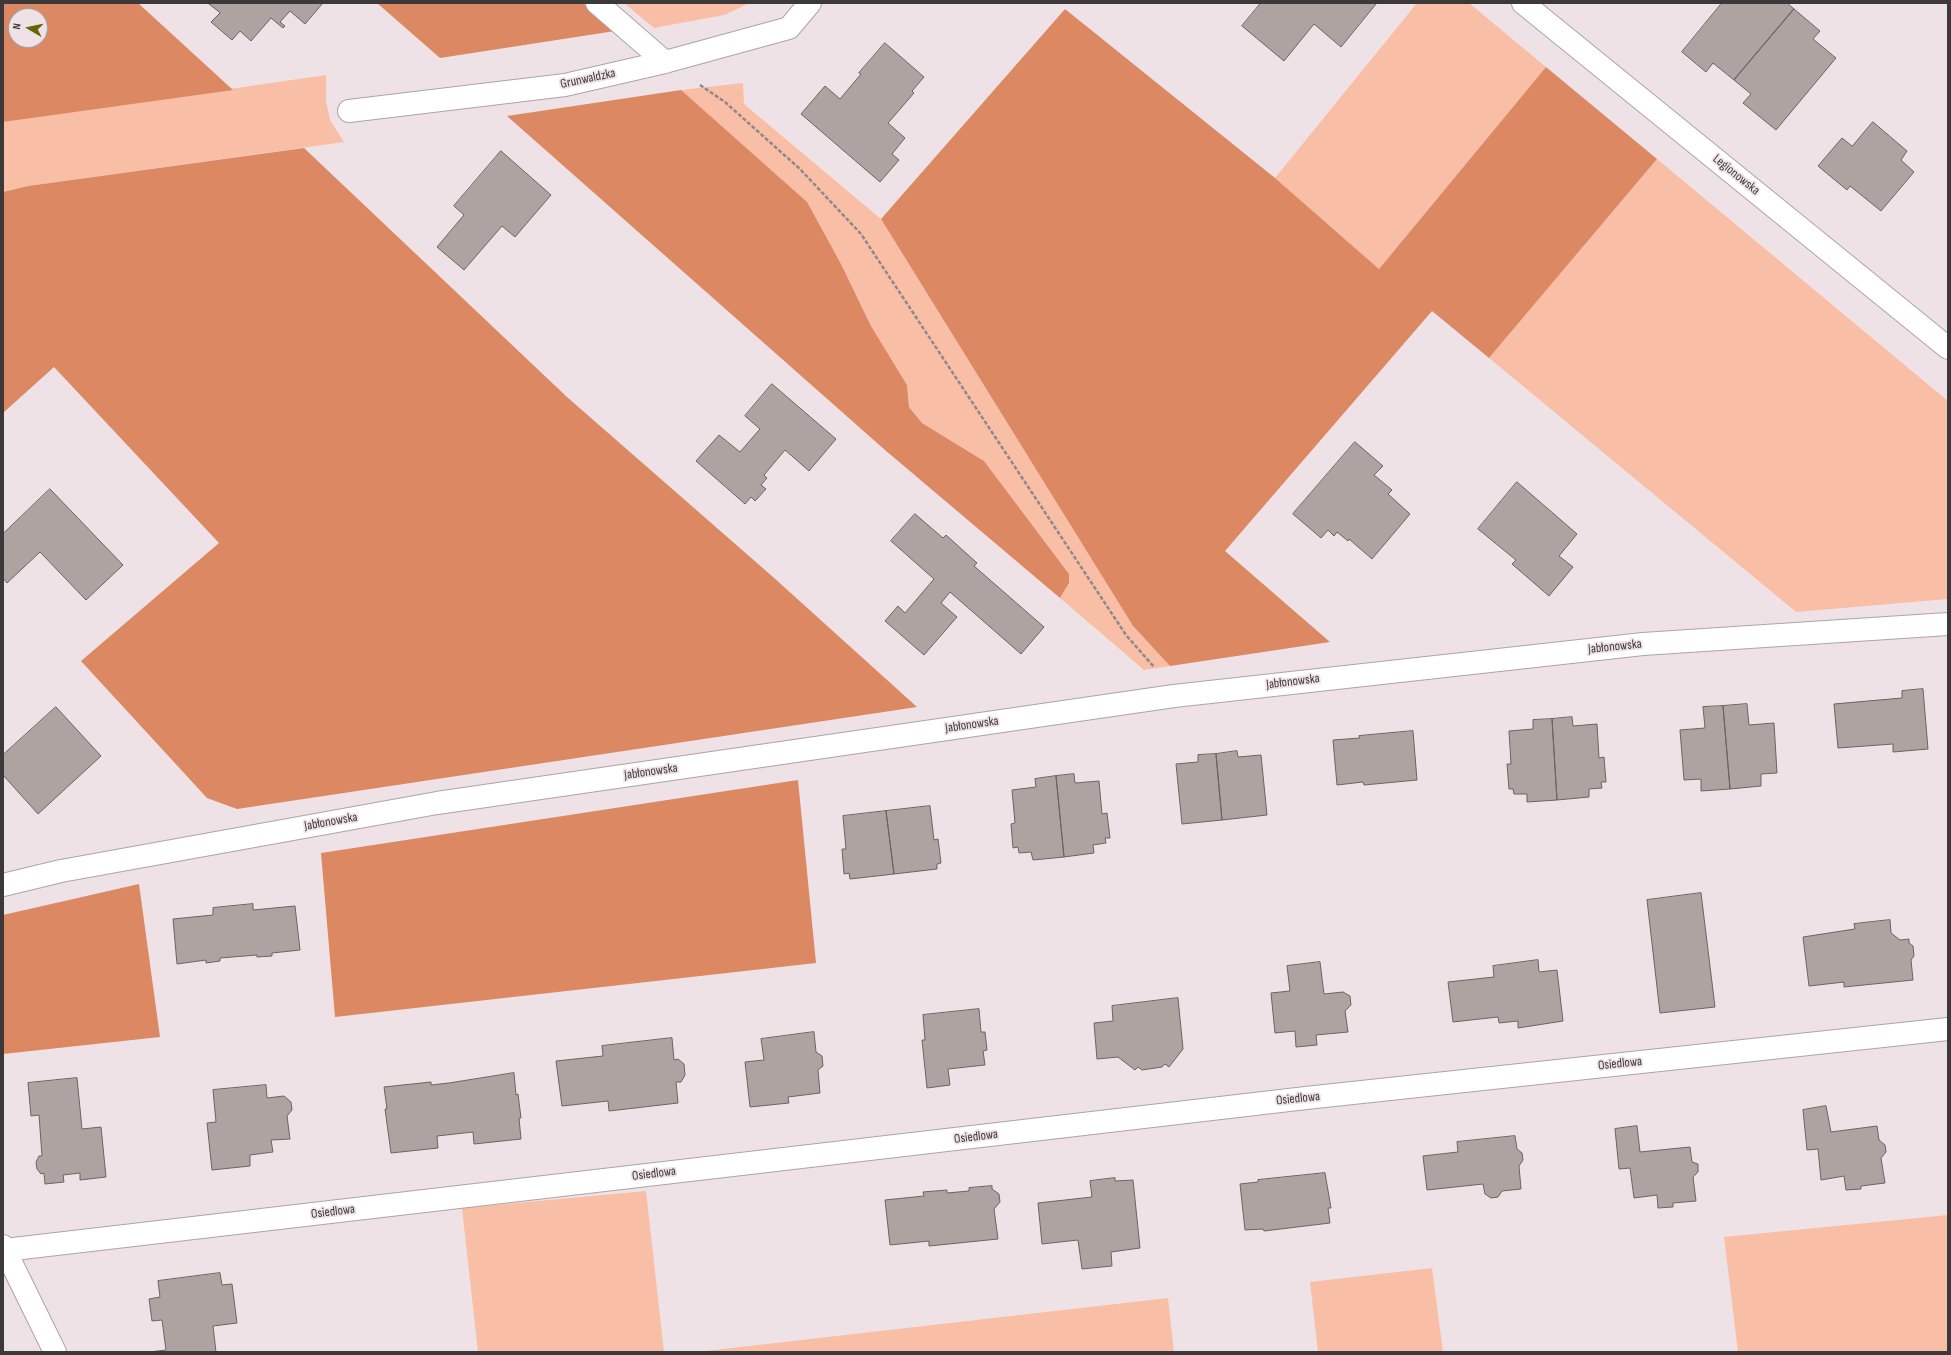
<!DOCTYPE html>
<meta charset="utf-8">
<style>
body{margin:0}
#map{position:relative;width:1951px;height:1355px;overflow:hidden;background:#efe2e6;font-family:"Sofia Sans Condensed",sans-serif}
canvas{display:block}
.frame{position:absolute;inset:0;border:4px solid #3d393a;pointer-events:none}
.north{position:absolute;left:8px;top:8px;width:40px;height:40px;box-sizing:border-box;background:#efe2e6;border:1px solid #a89ea1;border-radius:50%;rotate:279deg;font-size:11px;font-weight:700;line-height:16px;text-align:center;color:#3d393a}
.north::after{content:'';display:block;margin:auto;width:14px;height:18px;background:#636601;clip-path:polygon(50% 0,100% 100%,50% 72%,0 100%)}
</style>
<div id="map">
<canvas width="1951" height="1355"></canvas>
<div class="frame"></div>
<div class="north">N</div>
</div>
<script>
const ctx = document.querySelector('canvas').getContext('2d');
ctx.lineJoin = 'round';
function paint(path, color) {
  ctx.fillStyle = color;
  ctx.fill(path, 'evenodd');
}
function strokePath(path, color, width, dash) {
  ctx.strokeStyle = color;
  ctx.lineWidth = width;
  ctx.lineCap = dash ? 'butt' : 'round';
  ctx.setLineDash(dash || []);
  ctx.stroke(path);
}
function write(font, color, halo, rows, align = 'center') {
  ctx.font = font + ' "Sofia Sans Condensed",sans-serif';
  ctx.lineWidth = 3.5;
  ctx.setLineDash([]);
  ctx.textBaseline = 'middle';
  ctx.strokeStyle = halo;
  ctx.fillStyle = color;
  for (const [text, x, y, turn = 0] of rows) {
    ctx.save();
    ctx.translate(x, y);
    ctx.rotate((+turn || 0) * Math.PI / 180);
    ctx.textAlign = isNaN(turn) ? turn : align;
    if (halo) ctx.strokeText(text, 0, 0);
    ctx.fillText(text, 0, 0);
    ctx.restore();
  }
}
const green = new Path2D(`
 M624,3H750L724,15L654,28Z
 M1417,3H1469L1546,67L1379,269L1275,178Z
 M326,75V101L330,120L344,142L28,186L3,192V122Z
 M743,83L744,104L881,219L1133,626L1170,666L1144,670L1060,598L1069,583V574L984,461L922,423L909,407L907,385L871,326L842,266L681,90Z
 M1657,159L1948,401V599L1796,612L1489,358Z
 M646,1191L664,1352H478L462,1208Z
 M1948,1215V1352H1738L1724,1237Z
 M1432,1268L1443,1352H1318L1310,1282Z
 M1168,1298L1174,1352H697Z`);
const forest = new Path2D(`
 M3,3H138L233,90L3,122ZM16,16H40V40H16Z
 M377,3H583L615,31L440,58Z
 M1065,9L1275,178L1379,269L1546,67L1657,159L1489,358L1432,311L1225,551L1330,642L1170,666L1133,626L881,219Z
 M681,90L807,202L842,266L871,326L907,385L909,407L922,423L984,461L1069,574V583L1060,598L885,450L507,116Z
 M304,148L567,397L773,577L917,707L237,809L207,798L81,661L219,543L54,367L3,413V192L28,186Z
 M798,780L816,963L335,1017L321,853Z
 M139,884L160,1037L3,1054V915Z`);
const building = new Path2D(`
 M208,3H323L305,24L290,11L280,22L285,26L283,28L271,18L251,41L240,31L232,40L211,22L220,13Z
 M1261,3H1375L1376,4L1341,47L1314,24L1284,61L1242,26Z
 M1722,3H1787L1794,9L1734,80L1713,63L1706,72L1682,52Z
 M1794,9L1820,31L1813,39L1836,58L1776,130L1743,103L1751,94L1734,80Z
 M885,43L924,77L912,91L914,93L888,123L905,138L892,154L899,160L880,182L801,114L825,86L840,99L861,74L859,73Z
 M1873,122L1907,151L1901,160L1914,172L1881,211L1850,186L1847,190L1818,166L1842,138L1852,146Z
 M501,151L551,195L515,237L502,226L464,270L437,247L464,215L454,206Z
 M772,384L836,439L809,471L785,450L764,475L767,478L761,485L766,489L755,501L751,497L745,504L696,461L719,435L740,452L760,429L745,416Z
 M1355,442L1383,466L1374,475L1392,490L1388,494L1410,514L1372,559L1349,539L1348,541L1337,532L1334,536L1328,530L1321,538L1293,514Z
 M1517,482L1577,534L1559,556L1573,567L1549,596L1512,564L1516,560L1478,529Z
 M50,489L123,565L86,600L40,552L7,583L3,578V534Z
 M915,514L943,538L946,535L977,563L974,566L1044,627L1021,654L950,592L941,603L957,617L924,655L885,621L898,606L905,613L934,579L891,541Z
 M1923,689L1928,749L1893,752V744L1838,748L1834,704L1902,698V691Z
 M1747,704L1749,725L1774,723L1777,773L1761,774V786L1730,789L1723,706Z
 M1723,706L1730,789L1701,791V779L1684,780L1680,730L1705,728L1703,707Z
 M56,707L101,756L38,814L3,775V755Z
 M1572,717L1573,726L1597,724L1599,758L1604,757L1606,782H1601L1602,788L1589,789V797L1557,800L1552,719Z
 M1552,719L1557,800L1527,802V794H1514L1513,789H1509L1507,764H1511L1509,731L1533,729V720Z
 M1413,731L1417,780L1364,785L1363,782L1337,785L1333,740L1360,738L1359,736Z
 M1237,751L1238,757L1261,755L1267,815L1222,820L1216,754Z
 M1216,754L1222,820L1182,824L1176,764L1198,762V755Z
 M1074,774L1075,783L1099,781L1102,814L1107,813L1110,838H1105L1106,843L1093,845L1094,853L1064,857L1056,776Z
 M1056,776L1064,857L1033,860L1031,852L1019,853L1018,847L1013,848L1011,824L1015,823L1012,790L1036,787L1035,779Z
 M930,806L934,840L938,839L941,863L937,864V869L894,874L886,811Z
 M886,811L894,874L850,879L849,873L844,874L842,849H846L843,816Z
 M1701,893L1715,1007L1660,1013L1647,900Z
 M253,904V910L295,906L300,950L272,953V956L257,957V955L220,958V961L206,963V960L177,964L173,919L213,915V908Z
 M1890,920L1891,933L1900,940L1909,939V943L1913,946L1914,956L1911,960L1913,980L1844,987V982L1809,986L1803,937L1855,929L1854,924Z
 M1538,960L1539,972L1557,970L1563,1021L1518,1028V1021L1499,1023L1498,1017L1453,1022L1448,982L1494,977L1493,966Z
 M1320,962L1324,994L1343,992L1350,996L1351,1005L1345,1011L1348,1032L1316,1035L1317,1045L1296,1047L1295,1031L1275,1033L1271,993L1290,991L1287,966Z
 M1178,998L1183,1049L1169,1067L1165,1064L1162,1067L1142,1070L1138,1067L1135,1070L1118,1057L1097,1059L1094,1023L1113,1021L1112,1006Z
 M979,1009L981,1032H985L987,1050L983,1051L985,1065L948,1069L950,1085L927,1088L922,1040H925L923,1015Z
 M814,1032L816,1052L822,1056L823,1066L818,1070L820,1093L788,1097L789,1103L750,1107L745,1062L764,1060L761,1039Z
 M672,1038L674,1060L678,1059L684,1064L685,1075L681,1082H676L678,1103L609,1111L608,1101L562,1106L556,1061L603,1056L602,1046Z
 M514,1073L516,1095L518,1094L521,1118H519L521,1139L474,1144L473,1132L437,1136L438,1148L391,1153L385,1109H387L384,1087L431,1082V1085L449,1083Z
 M77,1078L82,1129L101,1127L106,1177L80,1180V1173L63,1175L64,1182L45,1184L44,1173L41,1174L37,1169L36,1162L39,1156H42L39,1115L31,1116L28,1083Z
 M266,1085L267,1098L284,1096L291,1102L292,1110L287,1116L290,1139L271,1140L273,1152L250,1155V1166L212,1170L207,1123L216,1122L213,1090Z
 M1826,1106L1831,1132L1877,1126L1879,1140L1885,1145L1886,1152L1881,1158L1885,1183L1861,1186V1189L1846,1190L1844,1176L1821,1180L1818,1149L1807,1150L1803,1110Z
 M1637,1126L1640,1152L1690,1147L1692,1162L1698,1164V1172L1693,1177L1696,1201L1673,1203V1207L1658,1208L1657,1195L1634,1198L1630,1168L1619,1169L1615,1129Z
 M1515,1136L1517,1149L1522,1153L1523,1160L1519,1166L1521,1189L1502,1191L1498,1197L1491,1198L1485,1194L1483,1184L1427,1190L1423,1156L1458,1152L1457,1142Z
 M1325,1173L1331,1208H1328L1330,1223L1264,1231L1263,1229L1245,1230L1240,1184L1258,1182V1180Z
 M1115,1178V1181L1133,1180L1140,1248L1111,1252L1112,1266L1082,1269L1078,1240L1042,1244L1038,1203L1092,1197L1090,1181Z
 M992,1186V1189L999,1194L1000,1202L994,1209L998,1239L929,1246V1241L890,1245L885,1200L924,1196L923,1192L947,1190V1193L969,1191V1188Z
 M220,1273L222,1285L232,1284L237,1323L213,1326L216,1352H149L166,1350L162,1320L152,1321L149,1299L160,1297L158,1281Z`);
const path = new Path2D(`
 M700,85L725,102L800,169L861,234L1126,635L1154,667`);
const minor = new Path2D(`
 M597,3L665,62
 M1523,3L1948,348
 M349,111L565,85L665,62L789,28L810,3
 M3,885L61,871L437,803L1174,696L1643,644L1948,624
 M3,1246L55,1352
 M5,1250L1306,1098L1948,1029`);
const streetNames = [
 ["Grunwaldzka",588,79,-12],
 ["Legionowska",1736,175,39],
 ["Jabłonowska",1615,647,-6],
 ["Jabłonowska",1293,682,-7],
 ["Jabłonowska",972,725,-8],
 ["Jabłonowska",651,772,-8],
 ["Jabłonowska",331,822,-10],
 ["Osiedlowa",1620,1064,-6],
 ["Osiedlowa",1298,1099,-6],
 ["Osiedlowa",976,1137,-7],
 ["Osiedlowa",654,1174,-7],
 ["Osiedlowa",333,1212,-7]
];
paint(green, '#f9bfa6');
paint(forest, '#db8863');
paint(building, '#afa3a2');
strokePath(building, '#6d6262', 1);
strokePath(minor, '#afa3a6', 24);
strokePath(path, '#8f8789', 2.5, [4, 2]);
strokePath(minor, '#fff', 22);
write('13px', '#3d393a', '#efe2e6', streetNames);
</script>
